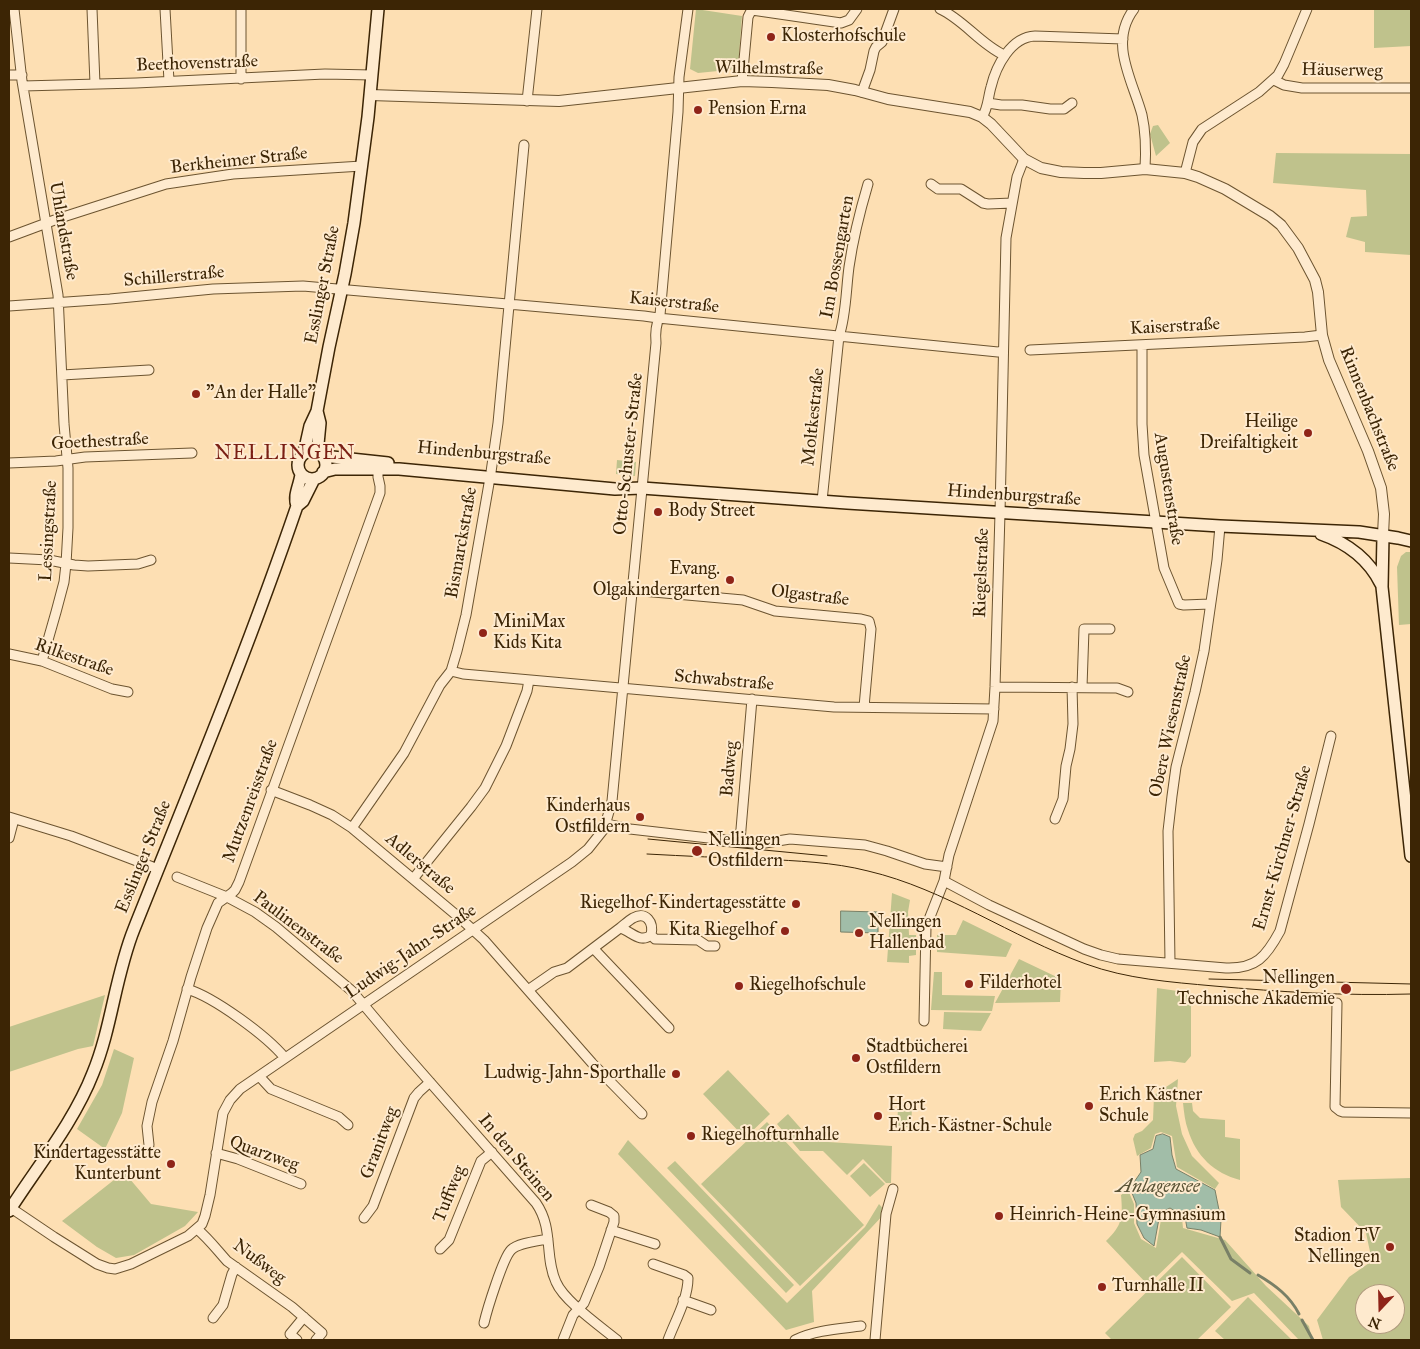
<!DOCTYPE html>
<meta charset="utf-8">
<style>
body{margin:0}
#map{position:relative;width:1420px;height:1349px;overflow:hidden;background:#fddfb3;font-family:"IM FELL Great Primer",serif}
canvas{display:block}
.frame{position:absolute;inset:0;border:10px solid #3c2505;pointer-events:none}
.north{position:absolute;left:1355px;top:1284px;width:50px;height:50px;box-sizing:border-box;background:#feeace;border:1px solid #b09b7e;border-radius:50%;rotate:201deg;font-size:14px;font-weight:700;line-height:20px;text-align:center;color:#3c2505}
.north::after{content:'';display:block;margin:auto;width:18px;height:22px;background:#8f2418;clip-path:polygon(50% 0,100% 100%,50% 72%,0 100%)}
</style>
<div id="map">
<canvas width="1420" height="1349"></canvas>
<div class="frame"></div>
<div class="north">N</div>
</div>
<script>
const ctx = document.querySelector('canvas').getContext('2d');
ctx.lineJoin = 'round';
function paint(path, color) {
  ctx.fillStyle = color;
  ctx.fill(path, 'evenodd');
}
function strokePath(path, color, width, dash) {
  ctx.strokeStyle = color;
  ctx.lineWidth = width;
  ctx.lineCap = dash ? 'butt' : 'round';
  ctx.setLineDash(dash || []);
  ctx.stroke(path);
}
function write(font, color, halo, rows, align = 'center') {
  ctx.font = font + ' "IM FELL Great Primer",serif';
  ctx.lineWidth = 4;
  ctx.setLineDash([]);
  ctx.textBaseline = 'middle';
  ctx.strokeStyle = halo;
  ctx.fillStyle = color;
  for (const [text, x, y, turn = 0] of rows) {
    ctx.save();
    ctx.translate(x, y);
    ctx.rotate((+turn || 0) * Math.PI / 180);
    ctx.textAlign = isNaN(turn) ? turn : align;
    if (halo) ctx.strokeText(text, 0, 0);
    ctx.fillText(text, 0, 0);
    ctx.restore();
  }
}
const green = new Path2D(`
 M696,9L742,16L738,69L698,73L690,69Z
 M1374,9H1411V46L1374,48Z
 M1158,125L1170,143L1156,156L1150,134L1153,126Z
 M1276,153L1411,154V255L1365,252V242L1346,237L1351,217L1367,216L1366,190L1273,183Z
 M617,460L636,462L635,476L616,474Z
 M1406,552H1411V624L1399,625L1397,567L1401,556Z
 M892,893L910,900L908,912L909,935H916V955L909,956V963L887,962Z
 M963,920L1012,944L1006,957L937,952V935H956Z
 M1019,959L1061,979L1060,1002L995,1003Z
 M934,972H942V995L995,996L992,1011L931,1010Z
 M1157,988L1191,993V1056L1185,1063L1170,1061L1154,1062Z
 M105,995L93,1046L78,1049L9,1072V1027Z
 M944,1012L991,1013L981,1031L943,1029Z
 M114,1049L134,1058L122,1113L105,1149L77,1129L102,1085Z
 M728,1070L770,1114L745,1138L703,1094Z
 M1178,1079L1176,1106L1182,1134L1192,1156L1219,1183L1215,1189L1177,1167L1172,1136L1161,1132L1155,1134L1151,1148L1137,1156L1133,1139L1135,1134L1142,1131L1153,1120L1154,1095Z
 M1183,1103H1192L1193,1111L1200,1118L1225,1120V1137L1240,1139V1180C1214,1173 1196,1156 1188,1130C1185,1122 1184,1112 1183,1103Z
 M898,1108H912L911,1127H897Z
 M788,1114L812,1141L892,1146L891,1183H886L863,1159L847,1175L823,1151H800L777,1124Z
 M767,1122L864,1225L800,1286L701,1184Z
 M628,1140L787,1303L865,1227L879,1204L886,1212L812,1291L814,1322L786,1330L618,1154Z
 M675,1161L794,1285L786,1293L667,1168Z
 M864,1163L885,1184L870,1197L850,1176Z
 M124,1172L151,1204L198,1212L185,1226L134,1255L116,1258L97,1247L62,1221Z
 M1411,1178V1340H1323L1317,1320L1349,1277L1372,1261L1366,1233L1341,1207L1338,1180ZM1365,1294H1395V1324H1365Z
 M1128,1190L1134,1204V1223L1141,1239L1156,1248L1162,1214L1169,1211L1182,1218L1183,1228L1225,1240L1266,1286L1309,1326L1312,1340H1299L1254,1293L1232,1301L1182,1252L1148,1285L1106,1241C1122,1226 1123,1217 1121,1195Z
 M1182,1257L1231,1307L1197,1340H1112L1105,1333Z
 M1248,1297L1292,1340H1225L1215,1331Z`);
const water = new Path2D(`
 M841,911L878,912V933L841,932Z
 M1163,1134L1170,1137L1172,1155L1176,1169L1215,1190L1221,1220L1220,1237L1201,1230L1187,1228L1185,1217L1170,1208L1160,1213L1154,1246L1144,1238L1137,1224L1136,1203L1130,1188L1141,1172L1140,1155L1153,1149L1156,1136Z`);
const stream = new Path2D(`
 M1220,1237L1231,1259L1250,1273
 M1258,1275C1275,1285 1290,1296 1299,1314
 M1302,1320L1313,1340`);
const minor = new Path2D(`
 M14,9L22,81L58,295L64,424L68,468V528L66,564L64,582L56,612L42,661
 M92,9L95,84
 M165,9L169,81
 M241,9V79
 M940,9C964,20 980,44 1004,55
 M1134,9C1108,43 1133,81 1142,115C1146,133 1146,152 1145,169
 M752,10L841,23L849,20L857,9
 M9,75H22
 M1274,80L1284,85L1302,88H1411
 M742,81L748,17L752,9
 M23,86L136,83L325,74L372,75
 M862,92L870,70L874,51L876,47L882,42L894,9
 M527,101L537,9
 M988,103L1001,105H1022L1050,109H1064L1072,103
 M982,117C988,109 988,97 991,87C996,66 1011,37 1035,36L1123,39
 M1185,173L1193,142L1202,129L1259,92L1278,75L1284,64L1307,9
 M931,184L938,189H961L983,203L988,204L1012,203
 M9,237L60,218L166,184L233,174L362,166
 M9,306L110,299L213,289L303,286L644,316L658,318L998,352L1003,351
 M1142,345V424L1144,455L1164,568L1179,604L1184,605L1210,604
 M1030,350L1305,337L1322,335
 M62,375L149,370
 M9,463L56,461L85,457L192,453
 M822,501L839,336C846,317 846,289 849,267C853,239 860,211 868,184
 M9,558L49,560L74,565L88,566L138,564L151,560
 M631,590L743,600L775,611L861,619L869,621L871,629L864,707
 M9,654L42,661L112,689L128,692
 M451,671L463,674L834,707L994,709
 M995,687L1117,688L1128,692
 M1082,687L1084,629H1110
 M271,790L310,805L332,815L352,828L461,919L484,940L592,1063L642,1114
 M9,817L71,836L158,869
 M1055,819L1063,799L1066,766L1070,749L1073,724L1072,687
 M607,824L630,829L752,843H765L790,839L865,845L887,851L925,864L947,867
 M352,828L404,753L440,685L451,671L457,651L466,615L491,472L498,423L524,145
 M9,838L14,819
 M740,841L752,699
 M177,877L227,897L255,912L276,927L352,991L400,1048L536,1203C554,1229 544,1256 556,1282C564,1301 600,1326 617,1340
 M413,879L471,807L485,788L506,746L527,691L529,680
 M944,881L989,905L1084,949L1101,955L1118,959L1226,968C1256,969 1266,957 1280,931L1309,824L1331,736
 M651,935L655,939L698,940L707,946H715
 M594,949L669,1028
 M1170,962L1168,831L1172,796L1176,767L1195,692L1204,651L1217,560L1220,526
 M187,989C214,997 267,1036 285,1058
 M528,990L554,972L567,968L620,928C631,931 640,944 651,935C654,922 646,911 633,918C628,921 624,925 620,928
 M1337,1003L1335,1107L1340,1111L1343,1112L1411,1113
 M924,1021L926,927L944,881L949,855L993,721L995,687L1000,513L1006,238L1017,177L1024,159
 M259,1076L271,1089L339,1117L348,1125
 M149,1145L147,1126L152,1102L173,1041L191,977L207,928L218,903L232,893L235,890L239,882L380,493V486L378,477V464
 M216,1153L238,1159L301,1184
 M11,1208L54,1237L97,1264L108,1268L115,1269L131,1264L188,1236L202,1224L205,1216L210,1195L223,1113L230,1100L240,1089L572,862L588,849L604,829L612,801L656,343C655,333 656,324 660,315L678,112L679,77L688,9
 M364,1218L373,1206L414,1098L419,1092L430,1082
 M197,1229C209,1239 217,1250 227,1261L292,1307L322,1333L316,1340
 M611,1230L655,1244
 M440,1249L449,1240L481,1161L492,1152
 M653,1264L684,1275L688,1278C688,1299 675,1321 668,1340
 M683,1300L711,1310
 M213,1318L223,1305L232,1274L236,1267
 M484,1323C487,1310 503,1258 511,1250C518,1243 538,1241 548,1239
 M297,1340L290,1334L304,1317
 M563,1340L573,1315L584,1303L599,1267L614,1222V1216L609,1212L591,1205
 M795,1340C816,1330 838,1329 861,1326
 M875,1340L886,1214L893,1189`);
const tertiary = new Path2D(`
 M370,95L559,101L742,81L772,82L828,85L855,90L888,99L970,112L982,117L991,124L1024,159L1041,168L1061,172L1084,173H1101L1145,169L1185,173L1198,177L1225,189L1270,216L1281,225L1298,248L1315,280L1318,292L1322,335L1329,360L1368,451L1381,488L1384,514L1383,535`);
const secondary = new Path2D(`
 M317,411L320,423L318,444L319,453
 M298 465a14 14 0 1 1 28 0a14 14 0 1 1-28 0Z
 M303,454L306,444L310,426L317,411L329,347L345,274L354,223L368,117L378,9
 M323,456L388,463
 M323,472L335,469H399L615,489L642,488L847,503L1220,526L1359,532L1398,538L1411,541
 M297,506C293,495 300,485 301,474
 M1321,534C1347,543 1368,558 1381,584
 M1383,535L1382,587L1411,856
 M9,1211C37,1167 74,1122 93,1073C112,1027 115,976 134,929C190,789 248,649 297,506L303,501L314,479`);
const tram = new Path2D(`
 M648,839L827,856
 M647,854C685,856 724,858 762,859C797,861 833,862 868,871C945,889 1011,937 1086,964C1127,979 1170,982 1214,986C1280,992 1345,996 1411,994
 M1209,979L1411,984`);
const markers = [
 [771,37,5,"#8f2418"],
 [698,110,5,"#8f2418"],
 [196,394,5,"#8f2418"],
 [1308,433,5,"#8f2418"],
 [658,512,5,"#8f2418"],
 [730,580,5,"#8f2418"],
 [483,633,5,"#8f2418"],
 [640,817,5,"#8f2418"],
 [697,851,6,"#8f2418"],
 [796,904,5,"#8f2418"],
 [785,931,5,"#8f2418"],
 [859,933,5,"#8f2418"],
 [969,984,5,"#8f2418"],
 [739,986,5,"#8f2418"],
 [1346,989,6,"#8f2418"],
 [856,1058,5,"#8f2418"],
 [676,1074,5,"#8f2418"],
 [1089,1106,5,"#8f2418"],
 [878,1116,5,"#8f2418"],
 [691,1136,5,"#8f2418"],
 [171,1164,5,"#8f2418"],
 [999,1216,5,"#8f2418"],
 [1390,1247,5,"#8f2418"],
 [1102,1287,5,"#8f2418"]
];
const poiNames = [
 ["Klosterhofschule",781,37],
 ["Pension Erna",708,110],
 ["\"An der Halle\"",206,394],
 ["Heilige",1298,423,"right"],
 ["Dreifaltigkeit",1298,444,"right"],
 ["Body Street",668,512],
 ["Evang.",720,570,"right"],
 ["Olgakindergarten",720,591,"right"],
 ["MiniMax",493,623],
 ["Kids Kita",493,644],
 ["Kinderhaus",630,807,"right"],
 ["Ostfildern",630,828,"right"],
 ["Nellingen",708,841],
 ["Ostfildern",708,862],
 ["Riegelhof-Kindertagesstätte",786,904,"right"],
 ["Nellingen",869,923],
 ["Hallenbad",869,944],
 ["Kita Riegelhof",775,931,"right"],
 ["Nellingen",1335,979,"right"],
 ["Technische Akademie",1335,1000,"right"],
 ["Filderhotel",979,984],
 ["Riegelhofschule",749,986],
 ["Stadtbücherei",866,1048],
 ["Ostfildern",866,1069],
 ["Ludwig-Jahn-Sporthalle",666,1074,"right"],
 ["Erich Kästner",1099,1096],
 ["Schule",1099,1117],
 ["Hort",888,1106],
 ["Erich-Kästner-Schule",888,1127],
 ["Riegelhofturnhalle",701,1136],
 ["Kindertagesstätte",161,1154,"right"],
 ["Kunterbunt",161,1175,"right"],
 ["Heinrich-Heine-Gymnasium",1009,1216],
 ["Stadion TV",1380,1237,"right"],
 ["Nellingen",1380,1258,"right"],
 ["Turnhalle II",1112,1287]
];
const streetNames = [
 ["Beethovenstraße",197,64,-2],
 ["Wilhelmstraße",769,69,1],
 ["Häuserweg",1342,71,1],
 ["Berkheimer Straße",239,161,-6],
 ["Uhlandstraße",63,231,80],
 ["Im Bossengarten",838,257,-80],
 ["Schillerstraße",174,277,-5],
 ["Esslinger Straße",323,285,-79],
 ["Kaiserstraße",674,303,6],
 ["Kaiserstraße",1175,327,-3],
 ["Rinnenbachstraße",1369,409,68],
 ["Moltkestraße",814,417,-84],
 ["Goethestraße",100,442,-3],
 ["Hindenburgstraße",484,454,5],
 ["Otto-Schuster-Straße",629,454,-84],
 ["Augustenstraße",1168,489,81],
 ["Hindenburgstraße",1014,496,4],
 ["Lessingstraße",49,531,-87],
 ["Bismarckstraße",462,543,-80],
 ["Riegelstraße",982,573,-88],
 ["Olgastraße",810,596,7],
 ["Rilkestraße",74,658,19],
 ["Schwabstraße",724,681,5],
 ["Obere Wiesenstraße",1171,726,-78],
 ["Badweg",730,769,-85],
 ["Mutzenreisstraße",251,801,-70],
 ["Ernst-Kirchner-Straße",1283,848,-74],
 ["Esslinger Straße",144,857,-68],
 ["Adlerstraße",420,864,40],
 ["Paulinenstraße",298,928,37],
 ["Ludwig-Jahn-Straße",411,952,-34],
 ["Granitweg",380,1143,-69],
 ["Quarzweg",264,1154,20],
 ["In den Steinen",516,1158,50],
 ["Tuffweg",450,1194,-68],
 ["Nußweg",259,1262,37]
];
const waterNames = [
 ["Anlagensee",1158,1187]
];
const quarterNames = [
 ["NELLINGEN",285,454]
];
paint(green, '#bfc28c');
paint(water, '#a1bda8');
strokePath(water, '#798067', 1);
strokePath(stream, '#798067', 3);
strokePath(minor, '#6c5430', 11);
strokePath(tertiary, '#6c5430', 12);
strokePath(secondary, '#3c2505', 14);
strokePath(minor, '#feeace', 9);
strokePath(tertiary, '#feeace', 10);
strokePath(secondary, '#feeace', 11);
strokePath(tram, '#3c2505', 1);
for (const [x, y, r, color] of markers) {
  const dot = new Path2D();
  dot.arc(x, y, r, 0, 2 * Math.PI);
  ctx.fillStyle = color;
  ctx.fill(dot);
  strokePath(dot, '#feeace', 2);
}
write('18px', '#3c2505', '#feeace', poiNames, 'left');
write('18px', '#3c2505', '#feeace', streetNames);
write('italic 19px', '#5a5336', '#feeace', waterNames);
ctx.letterSpacing = '1px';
write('20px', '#7a1f14', '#feeace', quarterNames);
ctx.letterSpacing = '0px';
</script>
